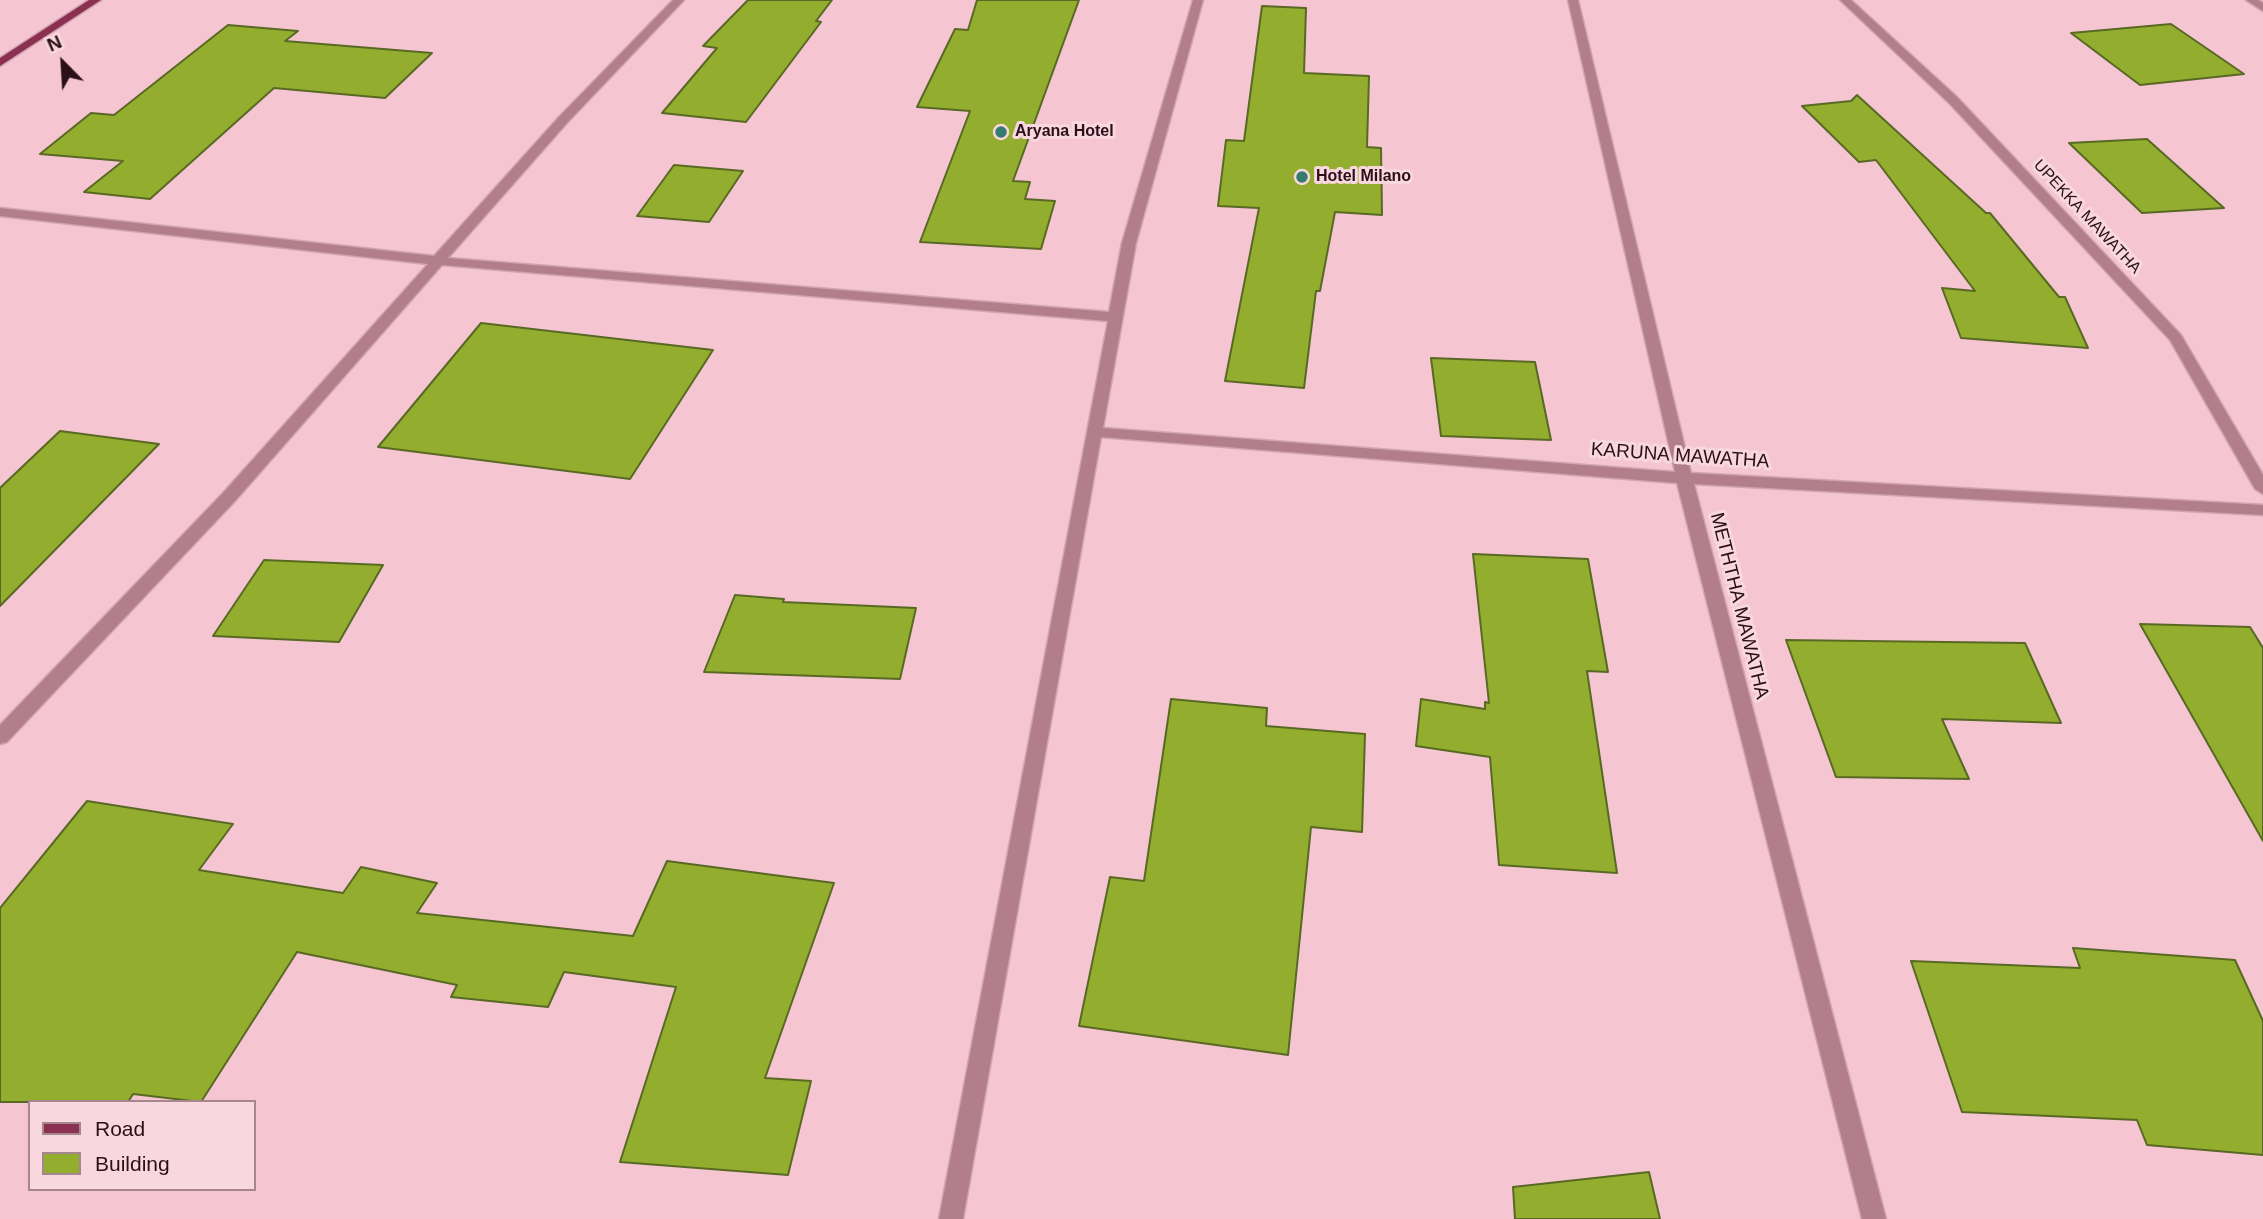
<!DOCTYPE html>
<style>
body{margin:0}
#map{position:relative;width:2263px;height:1219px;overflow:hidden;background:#f5c5d2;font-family:Arial,sans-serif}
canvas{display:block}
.legend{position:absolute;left:28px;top:1100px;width:228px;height:91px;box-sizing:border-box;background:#f8d7df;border:2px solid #a68790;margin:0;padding:9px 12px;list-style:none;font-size:21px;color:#2b0f19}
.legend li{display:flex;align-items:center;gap:14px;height:35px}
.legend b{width:35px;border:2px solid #a68790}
.north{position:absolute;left:28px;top:28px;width:70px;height:70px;-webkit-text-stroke:5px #f8d7df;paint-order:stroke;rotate:336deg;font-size:19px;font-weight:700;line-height:28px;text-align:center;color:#2b0f19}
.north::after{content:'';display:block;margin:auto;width:24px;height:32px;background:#2b0f19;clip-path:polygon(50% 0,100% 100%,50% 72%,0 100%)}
</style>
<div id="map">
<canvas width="2263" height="1219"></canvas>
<ul class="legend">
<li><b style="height:9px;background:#8c3052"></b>Road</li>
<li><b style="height:19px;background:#93ae2e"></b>Building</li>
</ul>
<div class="north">N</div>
</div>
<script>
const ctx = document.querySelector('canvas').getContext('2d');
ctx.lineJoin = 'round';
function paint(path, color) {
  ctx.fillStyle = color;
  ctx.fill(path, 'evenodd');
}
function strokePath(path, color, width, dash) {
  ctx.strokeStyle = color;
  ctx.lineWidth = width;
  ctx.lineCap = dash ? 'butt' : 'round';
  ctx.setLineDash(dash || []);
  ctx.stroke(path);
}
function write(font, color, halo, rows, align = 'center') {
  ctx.font = font + ' Arial,sans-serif';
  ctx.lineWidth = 6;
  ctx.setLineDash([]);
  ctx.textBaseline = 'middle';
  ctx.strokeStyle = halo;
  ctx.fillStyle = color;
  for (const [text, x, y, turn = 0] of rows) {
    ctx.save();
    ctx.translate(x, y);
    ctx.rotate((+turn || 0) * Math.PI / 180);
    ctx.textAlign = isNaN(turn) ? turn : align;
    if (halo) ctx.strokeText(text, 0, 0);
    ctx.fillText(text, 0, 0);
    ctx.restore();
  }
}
const building = new Path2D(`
 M748,0H832L816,21L821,22L746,122L662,113L717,48L703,46Z
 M977,0H1079L1013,181L1030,182L1025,199L1055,201L1041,249L920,242L970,111L917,107L955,29L968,30Z
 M1262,6L1306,8L1304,73L1369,76L1367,147L1381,148L1382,215L1335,212L1320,291H1316L1304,388L1225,381L1259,208L1218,206L1226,140L1244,141Z
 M2171,24L2244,74L2140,85L2071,33Z
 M228,25L298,31L285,41L432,53L385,98L274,88L150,199L84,192L123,161L40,154L91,113L114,115Z
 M1857,95L1986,213H1990L2059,297H2065L2088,348L1961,338L1942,288L1975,291L1876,160L1859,162L1802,106L1851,101Z
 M2147,139L2224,208L2142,213L2069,143Z
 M674,165L743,171L709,222L637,216Z
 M481,323L713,350L630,479L378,447Z
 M1431,358L1535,362L1551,440L1441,436Z
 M60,431L159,444L0,606V488Z
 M1473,554L1588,559L1608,672L1587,671L1617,873L1499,865L1490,757L1416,746L1421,699L1485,709V702L1489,703Z
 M264,560L383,565L339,642L213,636Z
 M735,595L784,599L783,602L916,608L900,679L704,672Z
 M2140,624L2250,627L2263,648V841Z
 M1786,640L2025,643L2061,723L1942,719L1969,779L1836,777Z
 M1171,699L1267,708L1266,726L1365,734L1362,832L1311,827L1288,1055L1079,1026L1110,877L1144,881Z
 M87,801L233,824L199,870L343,893L361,867L437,883L417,913L633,936L667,861L834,883L765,1078L811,1081L788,1175L620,1162L676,987L564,972L548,1007L451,997L457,985L297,952L201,1102L133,1094L128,1102H0V908Z
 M2073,948L2235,960L2263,1021V1155L2147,1145L2137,1120L1962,1112L1911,961L2080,968Z
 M1649,1172L1660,1219H1515L1513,1187Z`);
const minor = new Path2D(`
 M673,0H684L566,124L448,258L1109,312L1122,243L1193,0H1203L1136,243L1103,428L1675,472L1568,0H1578L1691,473L2263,505V515L1694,484L1886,1219H1862L1677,483L1101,437L963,1219H939L1108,321L442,265L235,501L7,742L0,744V725L223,493L428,264L0,216V208L434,256L558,118Z
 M1840,0H1851L1957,97L2181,335L2263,475V494L2255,489L2170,340L1949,103Z
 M2246,0H2258L2263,3V11Z`);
const primary = new Path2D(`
 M89,0H101L0,66V58Z`);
const markers = [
 [1001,132,7,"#367b6f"],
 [1302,177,7,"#367b6f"]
];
const farPoinames = [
 ["Aryana Hotel",1015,132],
 ["Hotel Milano",1316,177]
];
const farStreetnames = [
 ["UPEKKA MAWATHA",2087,217,47]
];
const streetNames = [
 ["KARUNA MAWATHA",1680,456,4],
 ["METHTHA MAWATHA",1739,606,76]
];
paint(building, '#93ae2e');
strokePath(building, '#596924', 2);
strokePath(minor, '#d1a4b1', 3);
strokePath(primary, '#d1a4b1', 3);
paint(minor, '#b37e8c');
paint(primary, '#8c3052');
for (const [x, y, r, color] of markers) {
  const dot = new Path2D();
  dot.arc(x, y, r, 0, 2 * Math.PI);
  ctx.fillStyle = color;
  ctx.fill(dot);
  strokePath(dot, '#f8d7df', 2.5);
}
write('bold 16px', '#2b0f19', '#f8d7df', farPoinames, 'left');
write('16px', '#2b0f19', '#f8d7df', farStreetnames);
write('19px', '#2b0f19', '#f8d7df', streetNames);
</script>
